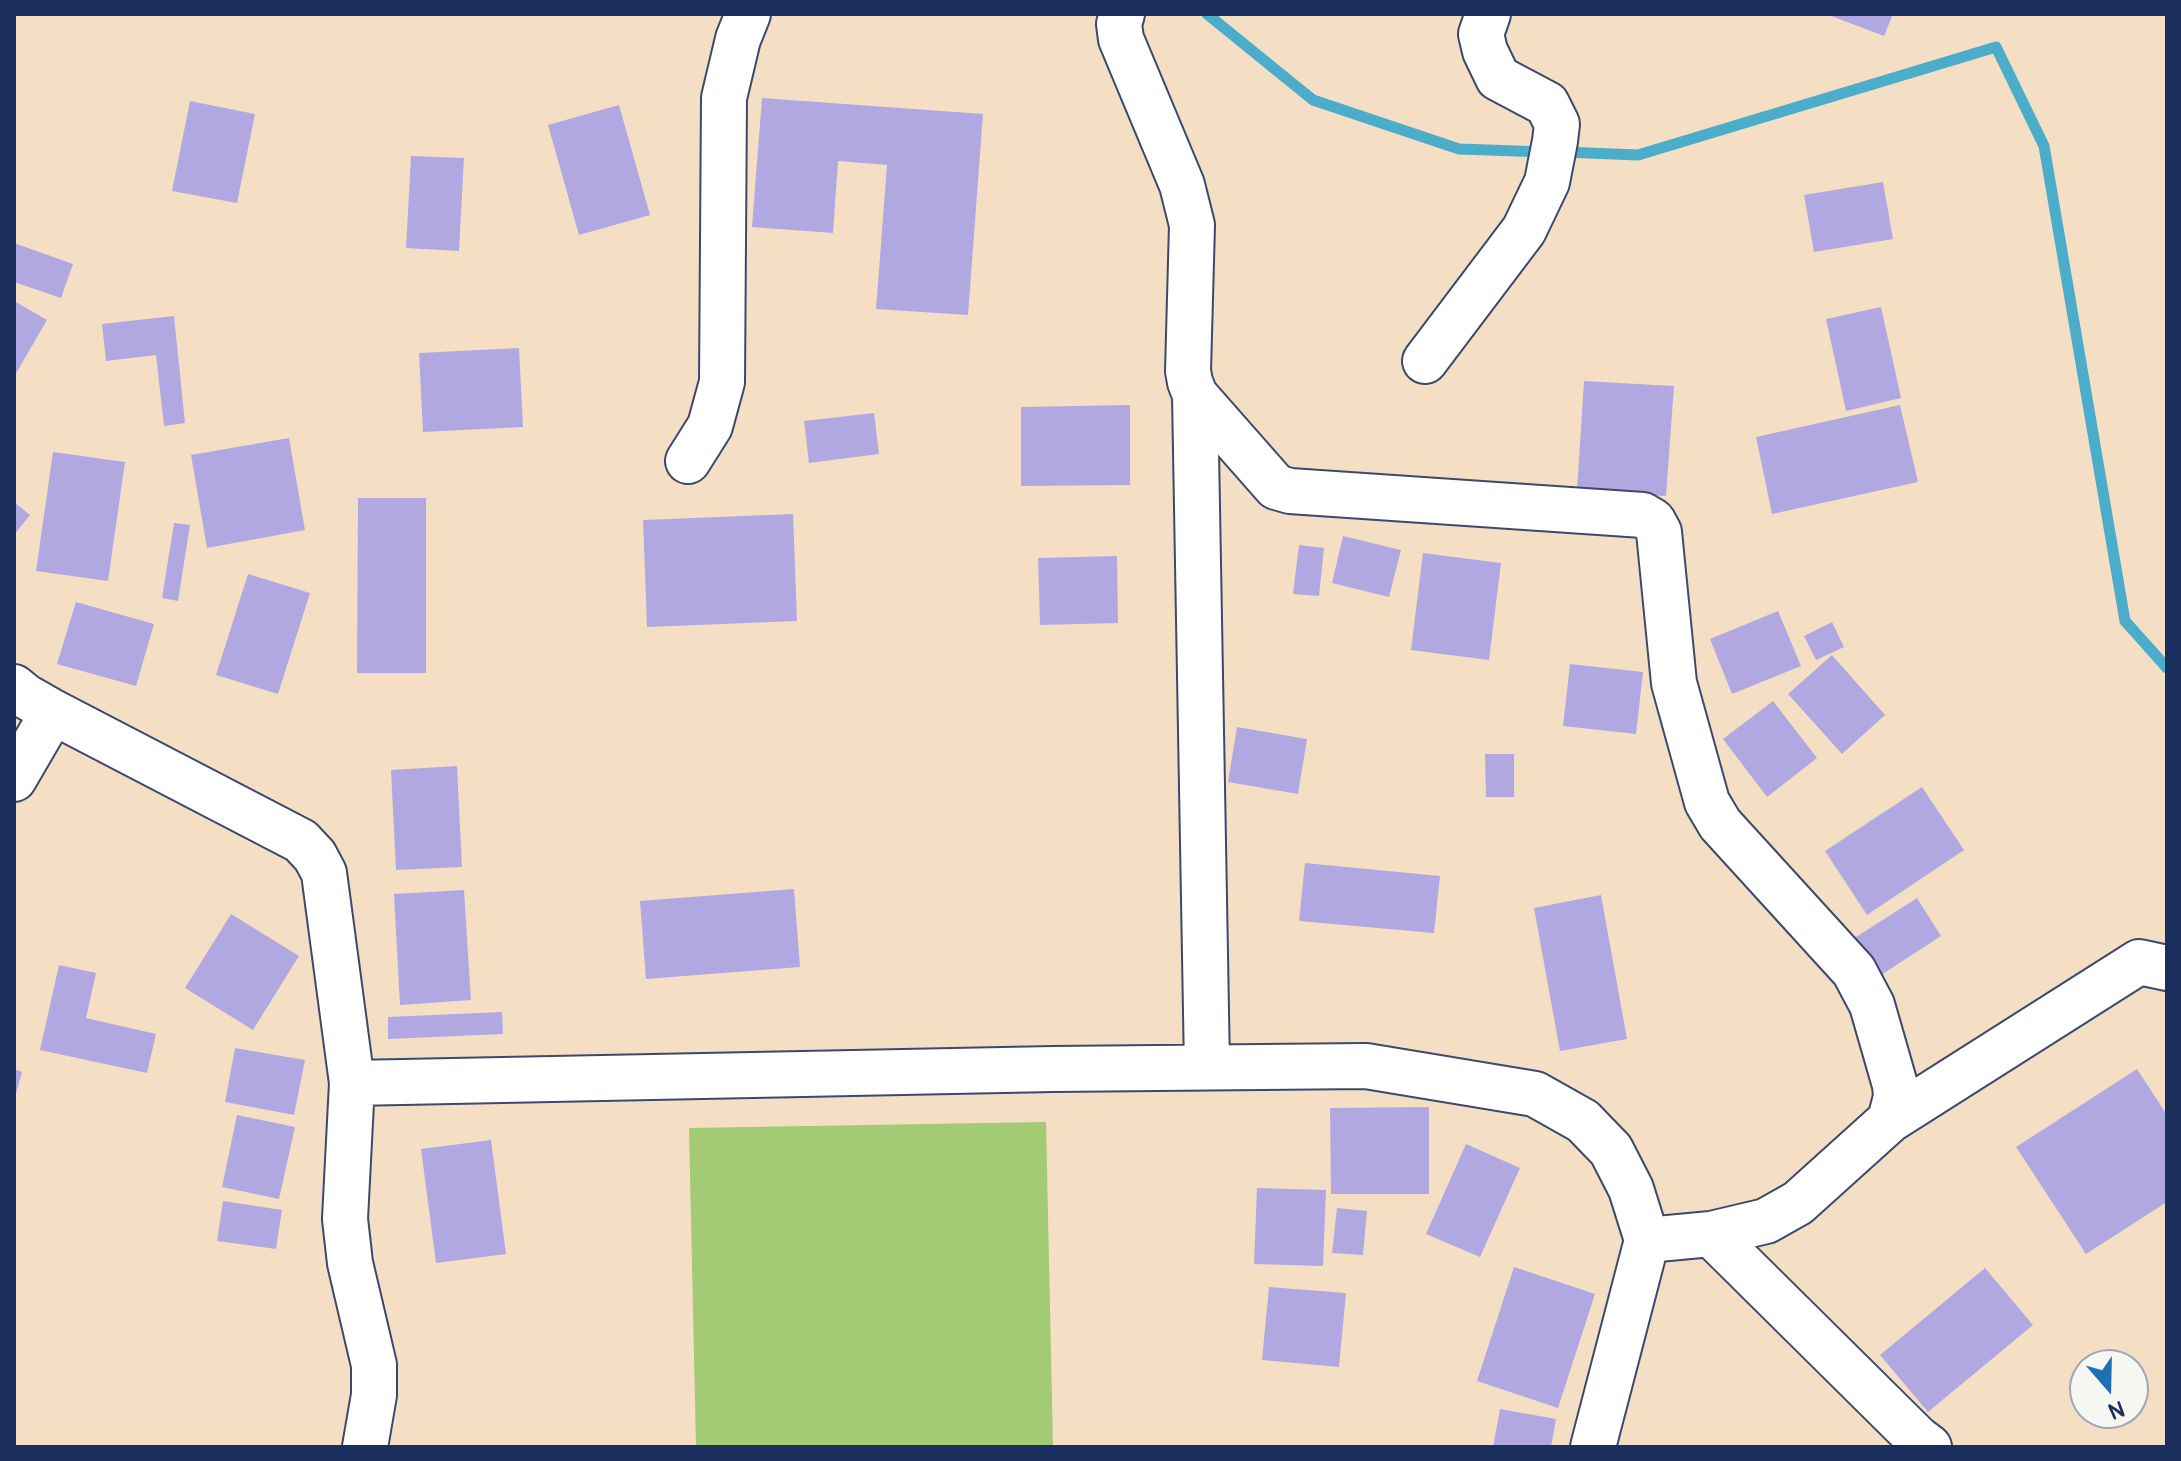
<!DOCTYPE html>
<style>
body{margin:0}
#map{position:relative;width:2181px;height:1461px;overflow:hidden;background:#f4dfc5;font-family:Pangolin,sans-serif}
canvas{display:block}
.frame{position:absolute;inset:0;border:16px solid #1b2f5e;pointer-events:none}
.north{position:absolute;left:2069px;top:1349px;width:80px;height:80px;box-sizing:border-box;background:#f6f6f2;border:2px solid #9ea6b7;border-radius:50%;rotate:160deg;font-size:22px;font-weight:700;line-height:32px;text-align:center;color:#1b2f5e}
.north::after{content:'';display:block;margin:auto;width:28px;height:36px;background:#1f6fb2;clip-path:polygon(50% 0,100% 100%,50% 72%,0 100%)}
</style>
<div id="map">
<canvas width="2181" height="1461"></canvas>
<div class="frame"></div>
<div class="north">N</div>
</div>
<script>
const ctx = document.querySelector('canvas').getContext('2d');
ctx.lineJoin = 'round';
function paint(path, color) {
  ctx.fillStyle = color;
  ctx.fill(path, 'evenodd');
}
function strokePath(path, color, width, dash) {
  ctx.strokeStyle = color;
  ctx.lineWidth = width;
  ctx.lineCap = dash ? 'butt' : 'round';
  ctx.setLineDash(dash || []);
  ctx.stroke(path);
}
const green = new Path2D(`
 M1046,1122L1053,1447H696L689,1128Z`);
const stream = new Path2D(`
 M1207,14L1313,100L1459,149L1545,152
 M1563,152L1638,155L1996,47L2044,146L2125,621L2167,668`);
const building = new Path2D(`
 M1826,14H1893L1884,36Z
 M762,98L983,114L968,315L876,309L887,165L838,161L833,233L752,227Z
 M190,101L255,114L237,203L172,191Z
 M619,105L650,215L579,235L548,125Z
 M411,156L464,158L459,251L406,248Z
 M1883,182L1893,239L1814,252L1804,195Z
 M14,243L73,264L61,298L14,282Z
 M14,301L47,320L14,377Z
 M1881,307L1901,398L1846,411L1826,319Z
 M174,316L185,423L164,426L156,355L106,361L102,324Z
 M519,348L523,427L423,432L419,353Z
 M1584,381L1674,386L1666,496L1577,491Z
 M1130,405V485L1021,486V407Z
 M1900,405L1918,482L1772,514L1756,437Z
 M874,413L879,454L809,463L804,421Z
 M289,438L305,530L207,548L191,455Z
 M53,452L125,462L108,581L36,571Z
 M358,498H426V673H357Z
 M14,502L30,515L14,535Z
 M793,514L797,621L647,627L643,520Z
 M174,523L190,525L178,601L162,598Z
 M1343,536L1401,550L1389,597L1332,583Z
 M1299,545L1324,548L1319,596L1293,594Z
 M1423,553L1501,563L1489,660L1411,650Z
 M1117,556L1118,623L1040,625L1038,558Z
 M248,574L310,593L278,694L216,675Z
 M76,602L154,624L136,686L57,664Z
 M1778,611L1801,666L1732,694L1710,639Z
 M1832,622L1844,647L1816,660L1804,636Z
 M1832,655L1885,715L1842,754L1788,694Z
 M1570,664L1643,672L1636,734L1563,726Z
 M1773,701L1817,758L1767,797L1723,739Z
 M1237,727L1307,739L1298,794L1228,782Z
 M1485,754H1514V797H1486Z
 M457,766L462,867L396,870L391,770Z
 M1922,787L1964,850L1867,915L1825,851Z
 M1305,863L1440,876L1434,933L1299,921Z
 M794,889L800,967L646,979L640,901Z
 M464,890L471,1000L400,1005L394,894Z
 M1601,895L1627,1039L1560,1051L1534,908Z
 M1917,898L1941,936L1878,977L1853,939Z
 M231,914L299,956L253,1030L185,988Z
 M59,965L96,973L86,1018L156,1034L147,1073L40,1050Z
 M502,1012L503,1034L388,1039V1017Z
 M235,1048L305,1060L294,1115L225,1102Z
 M14,1069L22,1072L15,1097H14Z
 M2137,1069L2167,1115V1202L2086,1254L2016,1147Z
 M1429,1107V1194H1331L1330,1108Z
 M237,1115L295,1127L279,1199L222,1187Z
 M491,1140L506,1254L436,1263L421,1149Z
 M1466,1144L1520,1168L1480,1257L1426,1234Z
 M1257,1188L1326,1190L1323,1266L1254,1264Z
 M223,1201L282,1210L276,1249L217,1241Z
 M1337,1208L1367,1211L1363,1255L1332,1253Z
 M1514,1267L1595,1294L1558,1408L1477,1381Z
 M1985,1268L2033,1325L1928,1412L1880,1355Z
 M1269,1287L1346,1293L1339,1367L1262,1360Z
 M1500,1409L1556,1419L1551,1447H1493Z`);
const minor = new Path2D(`
 M1122,14L1119,24L1121,39L1182,185L1192,225L1188,371L1190,382L1195,395L1276,487L1290,491L1643,515L1653,521L1659,532L1674,683L1707,802L1720,824L1854,971L1872,1005L1895,1085L1896,1097L1890,1120L1798,1203L1766,1221L1711,1234L1647,1240
 M1425,361L1524,230L1547,182L1555,141L1557,124L1547,104L1498,78L1485,51L1481,34L1488,14
 M1195,395L1207,1067
 M688,461L710,426L722,382L724,98L738,39L748,14
 M14,687L25,696L53,712L301,841L315,856L324,873L352,1083L1053,1069L1366,1066L1535,1094L1583,1121L1611,1150L1631,1189L1647,1240L1593,1447
 M14,779L53,712
 M352,1083L345,1219L350,1263L374,1365V1395L365,1447
 M1890,1120L2139,962L2167,968
 M1711,1234L1917,1438L1929,1447`);
paint(green, '#a3ca75');
strokePath(stream, '#4badca', 11);
paint(building, '#b2a8e1');
strokePath(minor, '#3c496d', 48);
strokePath(minor, '#fff', 44);
</script>
